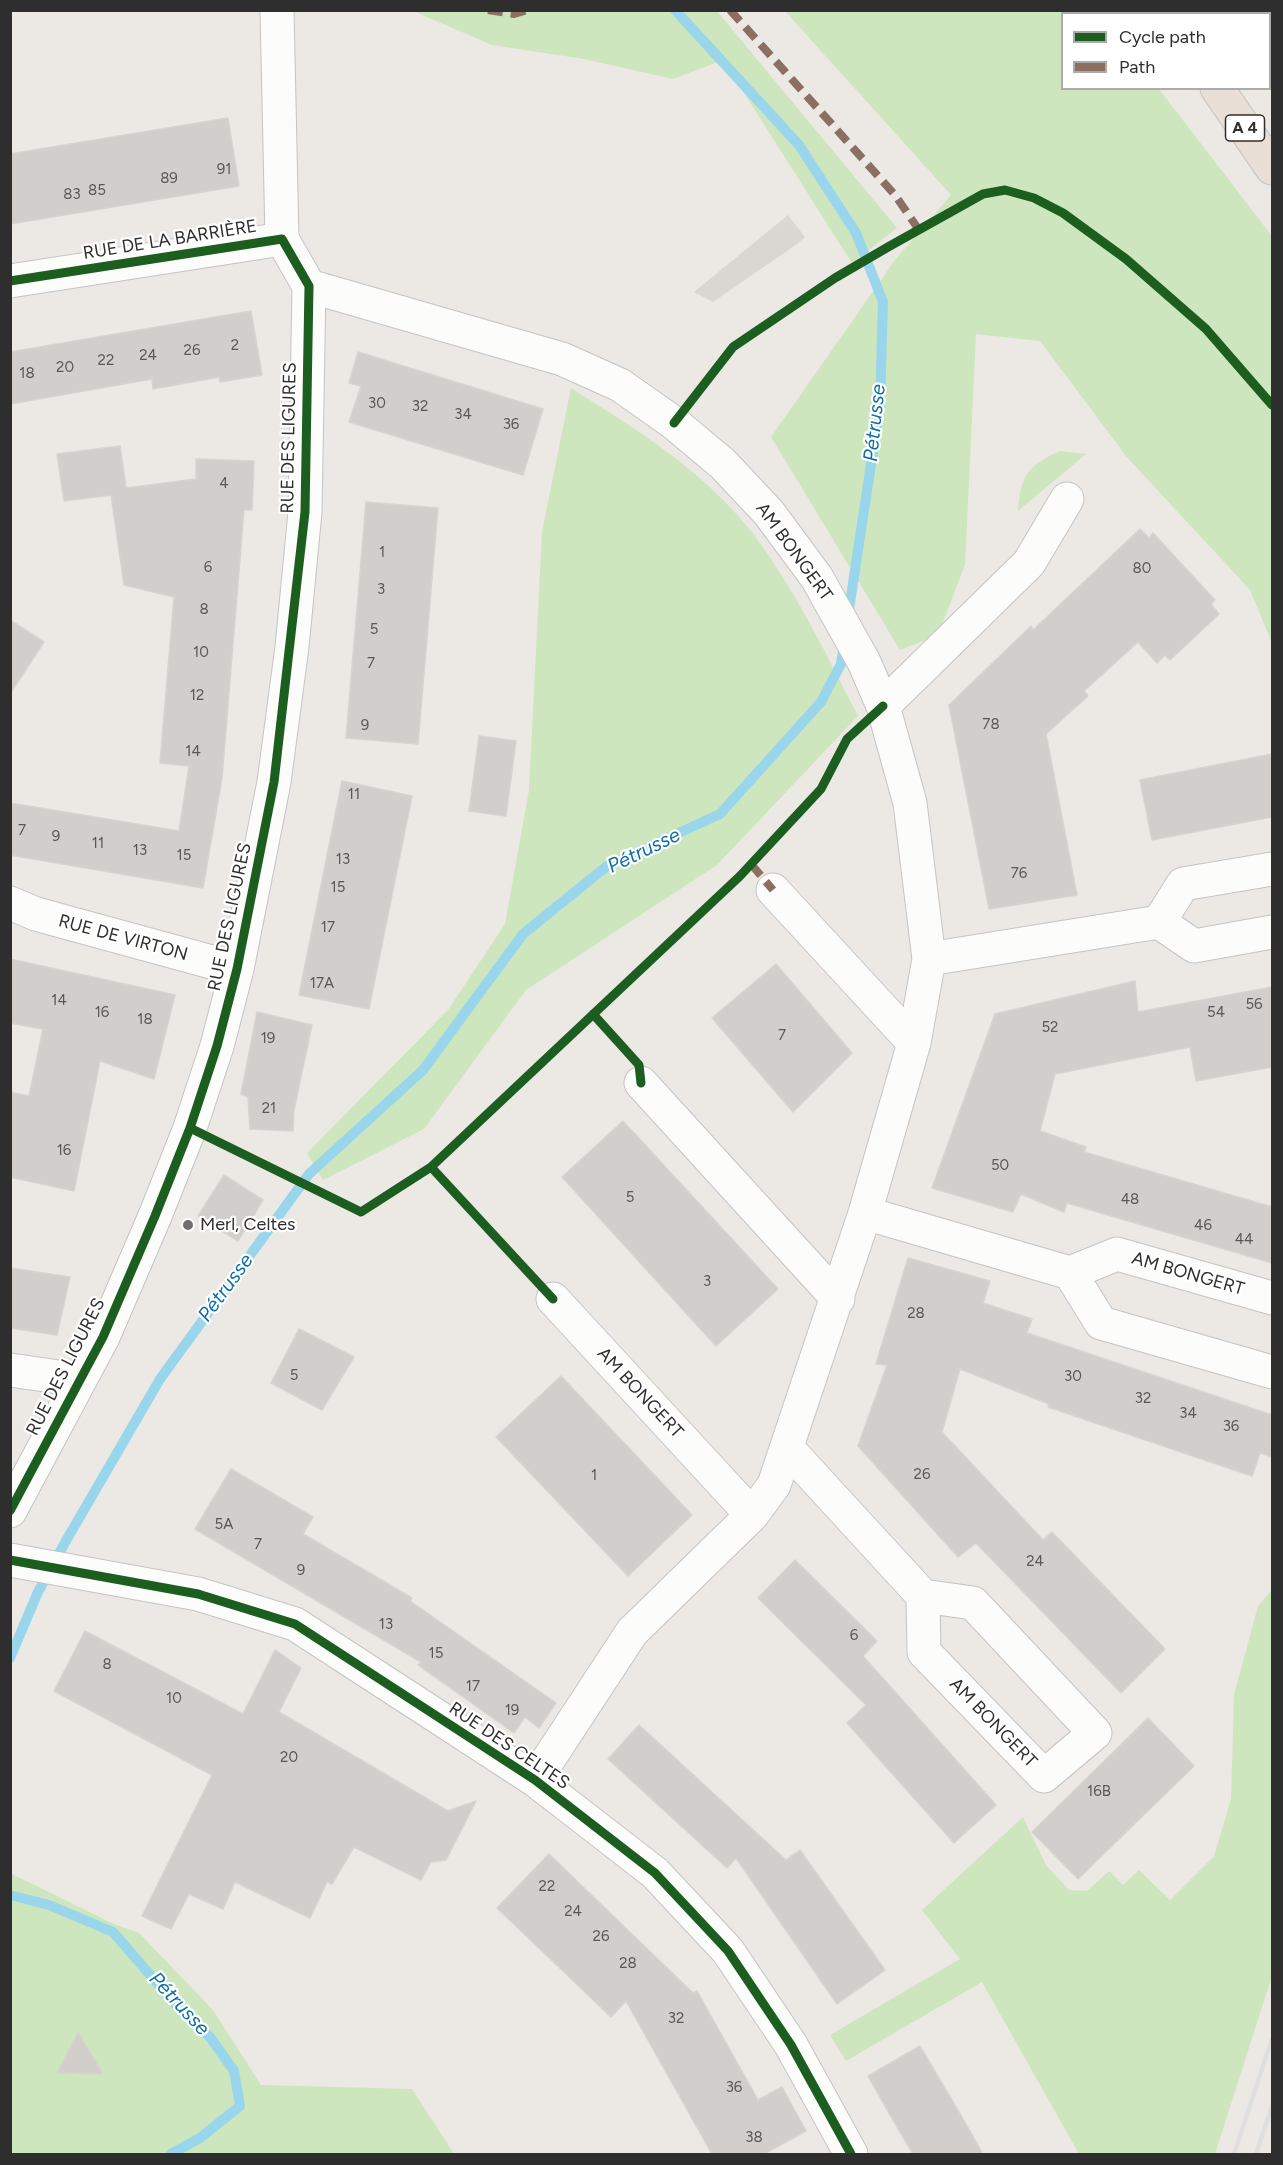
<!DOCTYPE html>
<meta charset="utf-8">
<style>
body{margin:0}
#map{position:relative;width:1283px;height:2165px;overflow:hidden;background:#ece8e4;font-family:Figtree,sans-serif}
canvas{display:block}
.frame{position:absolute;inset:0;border:12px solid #2e2e2e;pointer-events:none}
.legend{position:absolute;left:1061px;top:12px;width:210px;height:78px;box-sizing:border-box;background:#fff;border:2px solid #ababab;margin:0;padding:8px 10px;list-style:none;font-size:18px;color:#2e2e2e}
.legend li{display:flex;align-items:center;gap:12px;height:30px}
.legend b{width:30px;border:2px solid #ababab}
</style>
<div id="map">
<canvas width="1283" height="2165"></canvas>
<div class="frame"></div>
<ul class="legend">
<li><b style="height:8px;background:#1b5e20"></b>Cycle path</li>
<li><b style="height:8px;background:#8d6e63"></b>Path</li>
</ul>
</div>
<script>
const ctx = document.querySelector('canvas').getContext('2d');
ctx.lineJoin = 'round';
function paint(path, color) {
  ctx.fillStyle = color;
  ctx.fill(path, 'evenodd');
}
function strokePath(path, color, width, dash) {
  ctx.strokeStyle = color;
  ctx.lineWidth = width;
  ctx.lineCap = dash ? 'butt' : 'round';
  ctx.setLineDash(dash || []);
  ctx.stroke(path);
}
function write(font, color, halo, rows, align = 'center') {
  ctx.font = font + ' Figtree,sans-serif';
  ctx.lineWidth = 4.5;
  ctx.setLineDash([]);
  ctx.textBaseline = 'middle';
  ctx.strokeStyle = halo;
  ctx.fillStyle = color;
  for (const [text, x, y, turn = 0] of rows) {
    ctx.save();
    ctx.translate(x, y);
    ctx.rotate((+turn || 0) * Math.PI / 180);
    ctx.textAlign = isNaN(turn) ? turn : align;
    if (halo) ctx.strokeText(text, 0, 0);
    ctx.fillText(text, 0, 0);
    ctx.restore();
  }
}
const green = new Path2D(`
 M413,11H717L897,228L852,263L723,60L673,79L584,59L492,45Z
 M785,11H1103L1104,13L1062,14V88L1159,89L1272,236V643L1250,590L1126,456L1040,341L976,334L965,565L938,635L900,650L771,437L895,260L951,195Z
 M571,388C636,429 706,472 754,535C796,591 826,654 858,716L717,865L526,990L424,1129L323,1180L307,1153L448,1010L505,924L529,790L542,532Z
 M1060,451L1086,454L1018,511C1021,475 1027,466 1060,451Z
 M1272,1590V1976L1215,2154H1079L982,1982L846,2061L830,2035L960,1959L922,1910L1023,1817L1046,1865L1069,1890L1087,1891L1109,1871L1123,1885L1139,1870L1170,1900L1214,1856L1231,1799L1234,1695L1258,1606Z
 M10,1873L116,1925L139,1933L213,2010L261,2085L412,2089L454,2154H11Z`);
const plaza = new Path2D(`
 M788,215L805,237L797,244L713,302L694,292Z`);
const stream = new Path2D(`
 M675,10L799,145L856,233L883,302L880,405L848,616
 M10,1658L38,1592L67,1539L160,1379L309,1174L423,1070L523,934L607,866L720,814L821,702L841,664L844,644
 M10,1895L49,1905L113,1932L183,2013L210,2037L234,2071L240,2106L200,2138L171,2154`);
const building = new Path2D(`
 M228,118L239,186L10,224V154Z
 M251,311L262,375L220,382L219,377L153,389L152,379L10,404V352Z
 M358,352L543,409L523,475L349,422L361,386L349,383Z
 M120,446L126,488L196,479V459L254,461L252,510H244L222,778L203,888L10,855V803L179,831L189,766L160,763L174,597L124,585L111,495L64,501L57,454Z
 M366,502L438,508L418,744L346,738Z
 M1140,529L1149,538L1153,533L1215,600L1211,604L1219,614L1170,660L1165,655L1157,663L1138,642L1084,691L1088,696L1046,734L1077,895L989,909L949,705L1031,626L1033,630Z
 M10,620L44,642L10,694Z
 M479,736L516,741L506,816L469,811Z
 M1272,754V817L1152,840L1140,780Z
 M342,781L412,796L369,1009L299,995Z
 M10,959L175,995L154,1079L100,1061L74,1191L10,1177V1092L29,1096L43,1029L10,1023Z
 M776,964L852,1053L793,1112L712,1018Z
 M1135,981L1138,1012L1272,987V1067L1196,1081L1190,1047L1055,1074L1040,1131L1086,1147L1084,1152L1272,1207V1263L1067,1203L1064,1212L1021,1194L1013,1212L932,1188L995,1014Z
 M257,1012L312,1025L294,1110L293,1131L250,1129L248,1097L241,1094Z
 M623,1121L778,1289L716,1346L562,1177Z
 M224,1175L263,1200L238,1241L198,1216Z
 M908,1258L990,1281L983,1303L1032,1319L1027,1333L1272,1415V1457L1260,1453L1252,1476L1048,1407L1049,1404L960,1369L942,1432L1043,1540L1052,1532L1165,1649L1121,1693L976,1543L958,1557L858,1446L887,1365L876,1364Z
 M10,1268L70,1277L57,1335L10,1328Z
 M299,1329L354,1357L322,1410L271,1383Z
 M561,1376L692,1515L628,1576L496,1437Z
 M231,1469L313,1517L303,1534L412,1598L410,1601L556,1703L539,1728L525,1717L514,1733L418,1665L421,1662L195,1529Z
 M795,1560L877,1641L863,1656L996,1805L954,1843L847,1723L866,1705L758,1598Z
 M85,1631L243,1714L275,1650L301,1668L279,1712L448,1811L476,1801L446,1860L431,1862L421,1880L354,1847L332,1884L327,1882L310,1918L235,1882L223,1909L189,1894L171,1929L142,1916L212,1775L54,1691Z
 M1148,1718L1194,1766L1078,1879L1032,1832Z
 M639,1725L786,1860L800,1850L885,1970L837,2004L736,1858L727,1868L608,1759Z
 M549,1854L693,1993L697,1991L758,2100L782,2087L806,2131L764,2154H712L626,2001L611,2017L497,1908Z
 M78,2032L103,2074L57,2073Z
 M920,2046L963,2119L983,2154H913L889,2113L868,2076Z`);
const street = new Path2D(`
 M277,10L282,239
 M10,281L282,239L309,286L562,359L620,385L674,423L723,464L769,513L817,578L864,662L883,706L910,803L929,959L914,1043L865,1213L774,1485L752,1515L632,1632L535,1780
 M883,706L1029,563L1067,499
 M773,890L914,1043
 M10,903L36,914L237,969
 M1159,922L1183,884L1272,869
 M929,959L1159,922L1194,946L1272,932
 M641,1083L838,1299
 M865,1213L1070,1273L1117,1254L1272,1298
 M1070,1273L1101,1323L1272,1372
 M553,1299L752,1515
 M10,1370L80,1380
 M788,1449L923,1596L973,1603L1095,1733L1044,1776L924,1652L923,1596
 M10,1511L103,1337L155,1216L190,1128L217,1046L237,969L274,782L292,647L305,512L309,286
 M10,1560L198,1594L295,1624L535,1780L655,1873L728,1951L791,2045L851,2154`);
const highway = new Path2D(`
 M1162,10L1164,14
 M1238,10L1240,14
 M1270,55L1272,59
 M1217,88L1272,168`);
const rail = new Path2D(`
 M1234,2154L1272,2039
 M1256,2154L1272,2106`);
const quiet = new Path2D(`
 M488,10L514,14L527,10
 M730,10L895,195L919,230L924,227
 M751,864L773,890`);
const cycleway = new Path2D(`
 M10,281L282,239L309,286L305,512L274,782L237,969L217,1046L190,1128L155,1216L103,1337L10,1511
 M674,423L733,347L835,278L888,247L983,194L1005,190L1034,198L1063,213L1126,259L1206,329L1272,405
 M593,1014L639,1065L641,1083
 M190,1128L361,1212L431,1167L740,876L821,789L847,739L883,706
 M431,1167L553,1299
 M10,1560L198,1594L295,1624L535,1780L655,1873L728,1951L791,2045L851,2154`);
const markers = [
 [188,1225,6,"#706f6e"]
];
const numberNames = [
 ["91",224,170],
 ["89",169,179],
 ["85",97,191],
 ["83",72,195],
 ["2",235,346],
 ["26",192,351],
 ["24",148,356],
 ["22",106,361],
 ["20",65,368],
 ["18",27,374],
 ["30",377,404],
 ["32",420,407],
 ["34",463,415],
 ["36",511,425],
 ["4",224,484],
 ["1",382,553],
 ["6",208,568],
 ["80",1142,569],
 ["3",381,590],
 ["8",204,610],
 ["5",374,630],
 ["10",201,653],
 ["7",371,664],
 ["12",197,696],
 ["78",991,725],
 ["9",365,726],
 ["14",193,752],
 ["11",354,795],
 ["7",22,831],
 ["9",56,837],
 ["11",98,844],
 ["13",140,851],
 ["15",184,856],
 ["13",343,860],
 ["76",1019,874],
 ["15",338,888],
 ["17",328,928],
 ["17A",322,984],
 ["14",59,1001],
 ["56",1254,1005],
 ["16",102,1013],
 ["54",1216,1013],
 ["18",145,1020],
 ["52",1050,1028],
 ["7",782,1036],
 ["19",268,1039],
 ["21",269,1109],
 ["16",64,1151],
 ["50",1000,1166],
 ["5",630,1198],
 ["48",1130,1200],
 ["46",1203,1226],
 ["44",1244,1240],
 ["3",707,1282],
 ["28",916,1314],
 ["5",294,1376],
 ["30",1073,1377],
 ["32",1143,1399],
 ["34",1188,1414],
 ["36",1231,1427],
 ["26",922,1475],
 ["1",594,1476],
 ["5A",224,1525],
 ["7",258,1545],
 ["24",1035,1562],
 ["9",301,1571],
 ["13",386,1625],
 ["6",854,1636],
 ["15",436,1654],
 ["8",107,1665],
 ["17",473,1687],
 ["10",174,1699],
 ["19",512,1711],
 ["20",289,1758],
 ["16B",1099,1792],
 ["22",547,1887],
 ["24",573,1912],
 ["26",601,1937],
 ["28",628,1964],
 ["32",676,2019],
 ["36",734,2088],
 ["38",754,2138]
];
const shields = [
 [1245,128,39]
];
const shieldNames = [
 ["A 4",1245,128]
];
const streetNames = [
 ["RUE DE LA BARRIÈRE",170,240,-9],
 ["RUE DES LIGURES",289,438,-89],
 ["AM BONGERT",794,552,54],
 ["RUE DES LIGURES",230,917,-78],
 ["RUE DE VIRTON",123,938,15],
 ["AM BONGERT",1188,1274,16],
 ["RUE DES LIGURES",66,1367,-63],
 ["AM BONGERT",640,1393,47],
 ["AM BONGERT",993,1723,46],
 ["RUE DES CELTES",509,1746,34]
];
const poiNames = [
 ["Merl, Celtes",200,1225]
];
const waterNames = [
 ["Pétrusse",875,423,-84],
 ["Pétrusse",644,851,-26],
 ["Pétrusse",226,1288,-54],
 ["Pétrusse",179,2004,47]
];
paint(green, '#cee6be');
paint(plaza, '#dad6d2');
strokePath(stream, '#99d6ec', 10);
paint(building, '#d1cecb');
strokePath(building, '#d7d4d0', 1.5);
strokePath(street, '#c5c4c5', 35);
strokePath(highway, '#c6c5c4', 35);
strokePath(street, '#fcfcfb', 33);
strokePath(highway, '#eadfd6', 33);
strokePath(rail, '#dfdfe1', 4.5);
strokePath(quiet, '#8d6e63', 8, [15, 8]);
strokePath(cycleway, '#1b5e20', 9);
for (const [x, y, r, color] of markers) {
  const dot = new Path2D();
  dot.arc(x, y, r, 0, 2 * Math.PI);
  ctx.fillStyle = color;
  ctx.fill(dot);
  strokePath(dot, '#fff', 2);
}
write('15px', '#585857', null, numberNames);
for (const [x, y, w] of shields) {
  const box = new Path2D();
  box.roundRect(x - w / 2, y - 13, w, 26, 4.5);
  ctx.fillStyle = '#fff';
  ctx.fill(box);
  strokePath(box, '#2e2e2e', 1.5);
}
write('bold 16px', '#2e2e2e', null, shieldNames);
write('18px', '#2e2e2e', '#fff', streetNames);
write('18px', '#2e2e2e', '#fff', poiNames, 'left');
write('italic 20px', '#0d6fa3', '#fff', waterNames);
</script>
